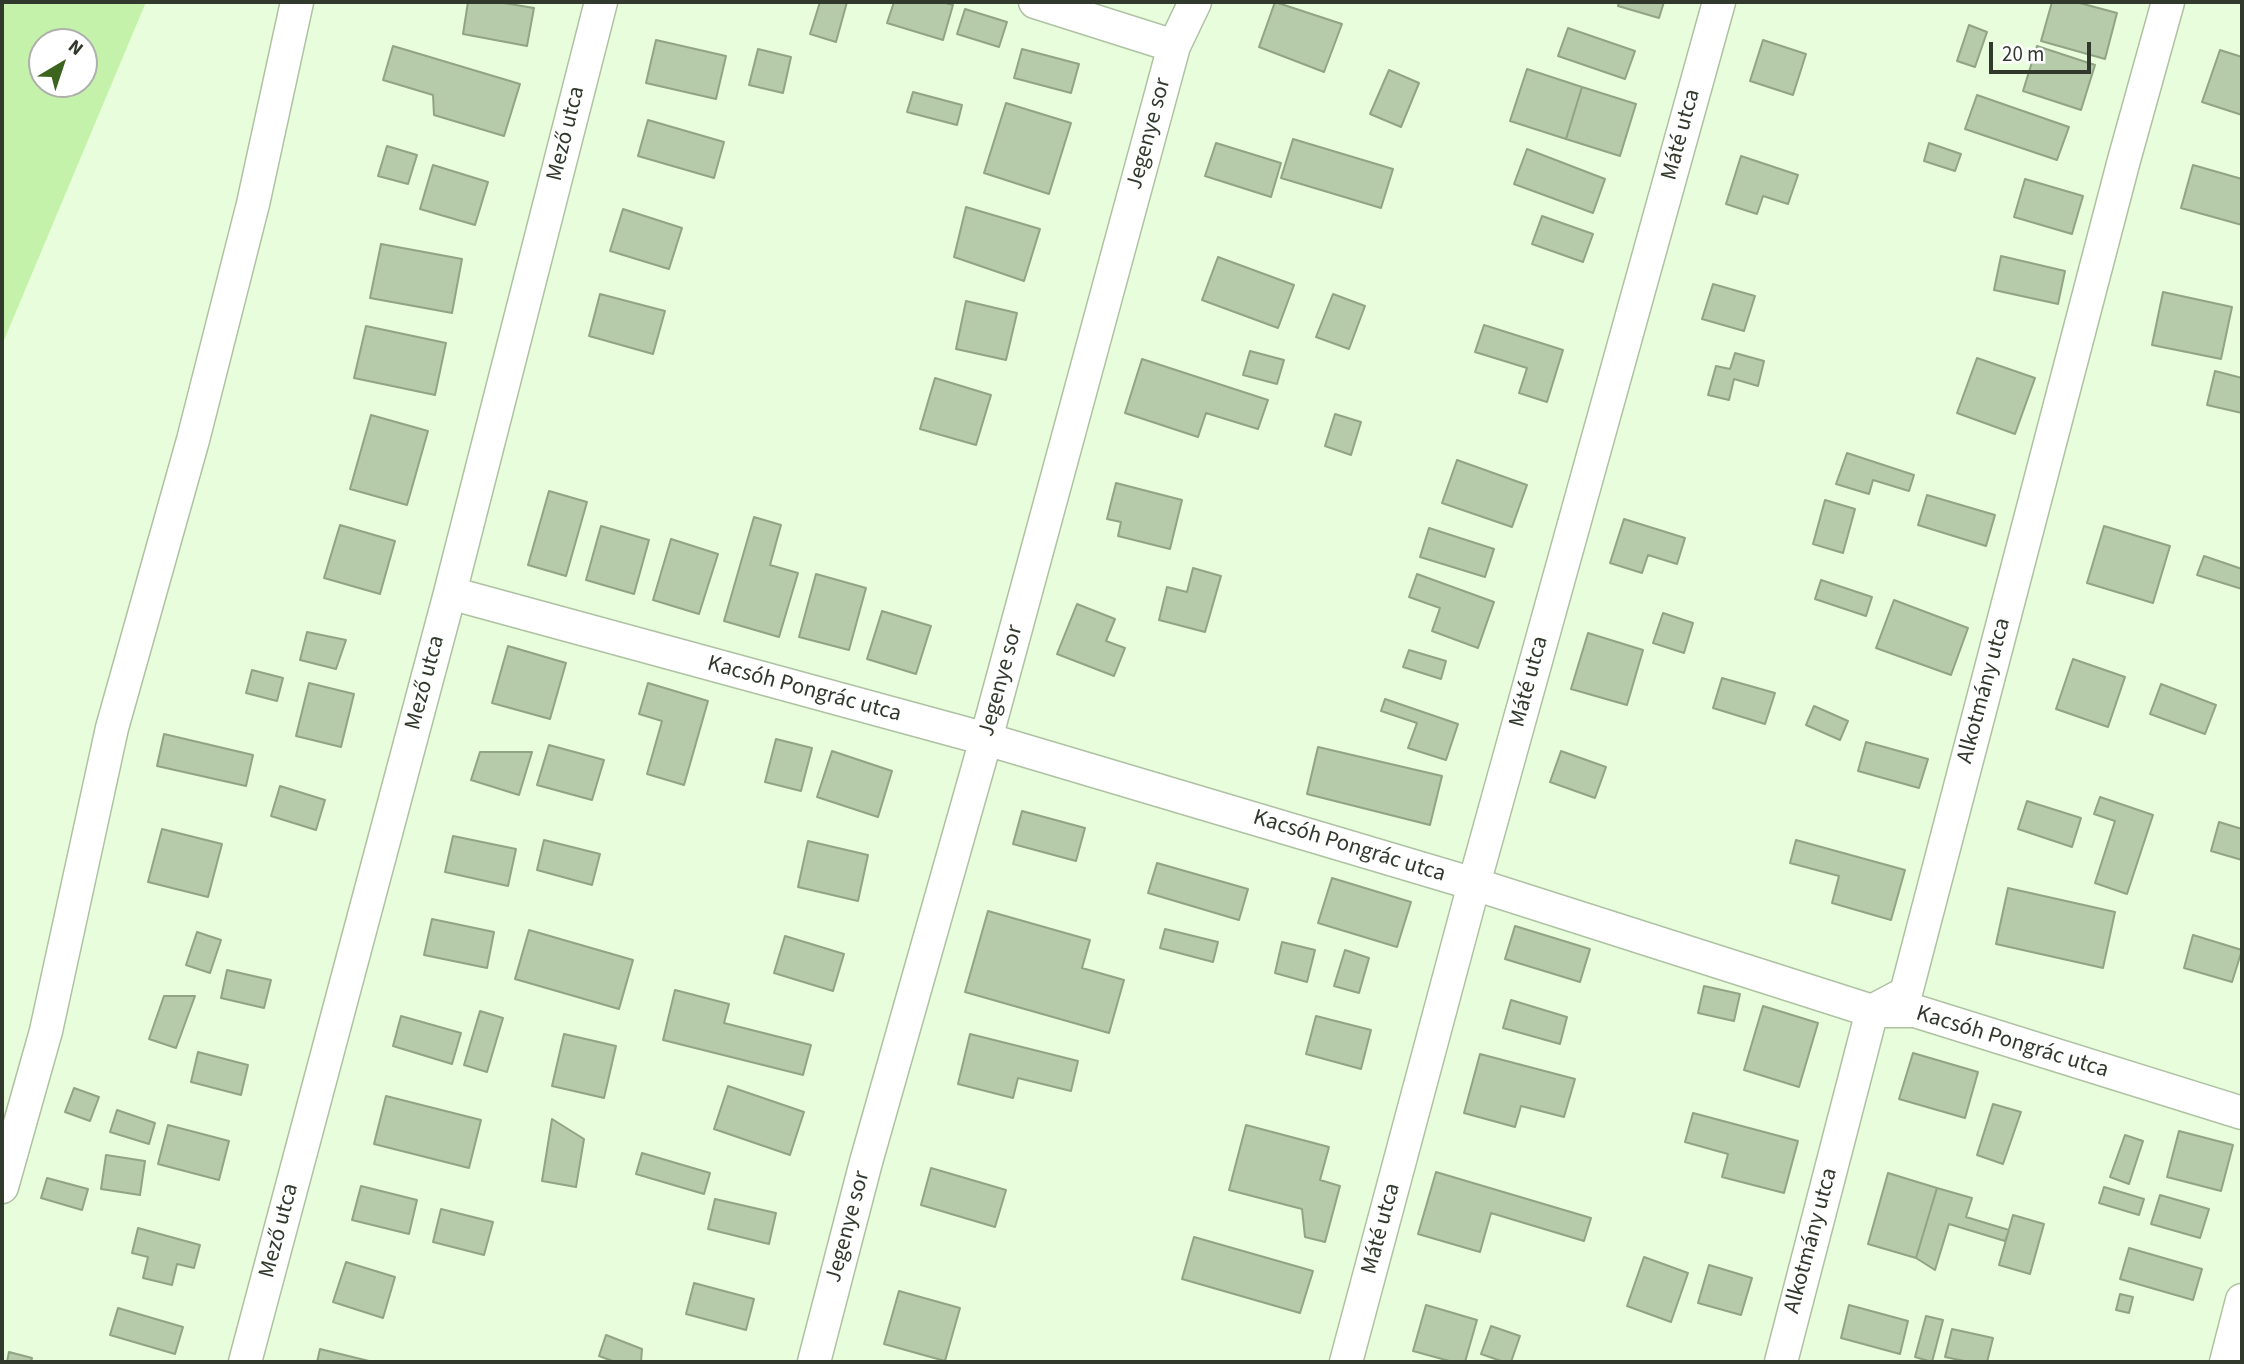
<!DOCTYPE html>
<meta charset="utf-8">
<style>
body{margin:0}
#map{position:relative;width:2244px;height:1364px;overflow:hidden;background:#e8fddb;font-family:"Source Sans 3",sans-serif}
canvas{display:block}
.frame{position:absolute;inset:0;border:4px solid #31392c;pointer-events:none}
.north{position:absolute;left:28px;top:28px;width:70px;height:70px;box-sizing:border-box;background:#fff;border:2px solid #adb0ab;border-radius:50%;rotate:39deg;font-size:19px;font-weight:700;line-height:28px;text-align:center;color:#31392c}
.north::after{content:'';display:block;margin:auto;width:24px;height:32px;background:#3d641f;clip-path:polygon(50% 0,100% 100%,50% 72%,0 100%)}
.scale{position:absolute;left:1989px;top:42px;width:102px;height:32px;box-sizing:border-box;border:4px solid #31392c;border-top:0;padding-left:9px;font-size:21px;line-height:24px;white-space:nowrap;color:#31392c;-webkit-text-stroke:5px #fff;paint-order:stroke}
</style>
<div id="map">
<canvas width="2244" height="1364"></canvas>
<div class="frame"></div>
<div class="north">N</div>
<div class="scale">20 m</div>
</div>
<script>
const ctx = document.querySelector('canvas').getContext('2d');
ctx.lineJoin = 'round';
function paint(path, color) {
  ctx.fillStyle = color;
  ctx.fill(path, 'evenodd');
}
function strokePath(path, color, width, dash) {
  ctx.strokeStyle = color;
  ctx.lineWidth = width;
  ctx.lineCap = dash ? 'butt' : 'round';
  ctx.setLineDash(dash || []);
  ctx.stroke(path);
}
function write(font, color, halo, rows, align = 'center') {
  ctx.font = font + ' "Source Sans 3",sans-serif';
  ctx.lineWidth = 7;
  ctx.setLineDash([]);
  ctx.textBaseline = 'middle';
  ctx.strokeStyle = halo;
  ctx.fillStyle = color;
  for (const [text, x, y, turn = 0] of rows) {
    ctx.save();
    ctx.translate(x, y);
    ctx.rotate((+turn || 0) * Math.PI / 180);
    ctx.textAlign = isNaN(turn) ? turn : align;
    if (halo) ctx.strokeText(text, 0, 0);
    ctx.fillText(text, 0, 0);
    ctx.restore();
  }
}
const green = new Path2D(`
 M2,2H146L2,345ZM42,42H84V84H42Z`);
const building = new Path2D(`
 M468,2H498L534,8L527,46L463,34Z
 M820,2H847L836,42L810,34Z
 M894,2H942L953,5L943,40L887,23Z
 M1275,2L1342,24L1324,72L1259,47Z
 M1619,2H1664L1659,18L1618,6Z
 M2052,2H2076L2117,13L2105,59L2041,41Z
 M965,9L1007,22L999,47L957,34Z
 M1969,25L1987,32L1975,67L1957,61Z
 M1568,28L1635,51L1625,79L1558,56Z
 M656,40L726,56L716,99L646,83Z
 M1763,40L1806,54L1793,95L1750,81Z
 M393,46L520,84L504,136L434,115L433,95L383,80Z
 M2037,46L2095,65L2081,110L2023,91Z
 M758,49L791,57L783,93L749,85Z
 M1022,49L1079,64L1071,93L1014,78Z
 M2220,50L2242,57V115L2202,102Z
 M1527,69L1582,87L1566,139L1510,121Z
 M1389,70L1419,83L1401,127L1370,114Z
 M1582,87L1636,104L1620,156L1566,139Z
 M913,92L962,105L957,125L907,112Z
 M1977,95L2069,127L2057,160L1965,129Z
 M1006,103L1071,123L1049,194L984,173Z
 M648,120L724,142L714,178L638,156Z
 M1293,139L1393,169L1381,208L1281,178Z
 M1216,143L1281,163L1271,197L1205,176Z
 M1929,143L1961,154L1955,171L1924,161Z
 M387,146L417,155L408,184L378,176Z
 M1527,149L1605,179L1593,213L1514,184Z
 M1741,156L1798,175L1788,204L1763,196L1757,214L1726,204Z
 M433,165L488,182L475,225L420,209Z
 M2193,165L2242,179V225L2181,208Z
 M2025,179L2083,196L2072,234L2014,217Z
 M966,207L1040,229L1024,281L954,257Z
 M623,209L682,228L669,269L610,251Z
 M1542,216L1593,234L1583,262L1532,244Z
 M381,244L462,259L452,313L370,298Z
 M2001,256L2065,271L2058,304L1994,290Z
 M1218,257L1294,285L1278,328L1202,300Z
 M1713,284L1755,296L1744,331L1702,319Z
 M2163,292L2232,307L2221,359L2152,345Z
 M600,294L665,311L653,354L589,336Z
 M1333,294L1365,306L1349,349L1316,337Z
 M966,301L1017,313L1006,360L956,349Z
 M1484,325L1563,350L1547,402L1519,393L1527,368L1475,352Z
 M366,326L446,343L435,395L354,378Z
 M1250,351L1284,360L1277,384L1243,375Z
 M1735,353L1764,361L1758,386L1734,379L1729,400L1708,395L1716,366L1730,369Z
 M1977,358L2035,378L2015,434L1957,413Z
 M1142,359L1268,400L1258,429L1206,413L1198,437L1125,413Z
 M2215,371L2242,378V413L2207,405Z
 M935,378L991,395L976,445L920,429Z
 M1335,414L1361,422L1351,455L1325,446Z
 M371,415L428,431L407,505L350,489Z
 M1847,453L1914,475L1909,491L1873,480L1869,494L1836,484Z
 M1457,460L1527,485L1512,527L1442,503Z
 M1116,483L1182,500L1170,549L1118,536L1121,522L1107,519Z
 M549,491L587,502L566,576L528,565Z
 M1927,495L1995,515L1986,546L1918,525Z
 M1825,500L1855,509L1843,553L1813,544Z
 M754,517L781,525L770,565L798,573L779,637L724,621Z
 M1624,519L1685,538L1677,564L1648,555L1642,573L1610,563Z
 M340,525L395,541L380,594L324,578Z
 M601,526L649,540L634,594L586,580Z
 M2104,526L2170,546L2153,603L2087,583Z
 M1429,528L1494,549L1485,577L1420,557Z
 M671,539L718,554L699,614L653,600Z
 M2204,556L2242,569V589L2197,575Z
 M1193,568L1221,576L1205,632L1159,620L1167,587L1187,592Z
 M816,574L866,588L849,650L799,637Z
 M1417,574L1494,602L1478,648L1432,631L1440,608L1409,597Z
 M1821,580L1872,597L1866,616L1815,599Z
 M1894,600L1968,628L1951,675L1876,648Z
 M1077,604L1115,619L1106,641L1125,648L1114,676L1057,654Z
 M882,611L931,626L916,674L867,659Z
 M1663,613L1693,623L1684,653L1653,643Z
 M307,632L346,640L336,669L300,660Z
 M1588,633L1643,650L1627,705L1571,689Z
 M508,646L566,663L550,719L492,703Z
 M1409,650L1446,661L1441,679L1403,667Z
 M2073,659L2125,677L2108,727L2056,709Z
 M252,670L283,678L277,701L246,693Z
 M1722,678L1775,693L1765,724L1713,708Z
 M309,683L354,694L341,747L296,736Z
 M648,683L708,701L684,785L647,774L662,721L639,714Z
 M2161,684L2216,705L2205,734L2150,714Z
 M1385,699L1458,724L1446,760L1408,748L1417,723L1381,711Z
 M1814,706L1848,721L1840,740L1806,725Z
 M164,734L253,755L246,786L157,766Z
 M776,739L812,748L801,791L765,782Z
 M1866,742L1928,759L1919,788L1858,771Z
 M549,745L604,760L592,800L537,785Z
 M1318,747L1442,776L1430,825L1307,794Z
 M832,751L892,771L878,817L817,797Z
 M1561,751L1606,767L1595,798L1550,782Z
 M480,752H532L519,795L471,780Z
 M280,786L325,800L316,830L271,816Z
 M2100,797L2153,815L2127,894L2095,883L2115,821L2094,814Z
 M2027,801L2081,818L2072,847L2018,829Z
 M1022,811L1085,828L1076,861L1013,844Z
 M2219,822L2242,829V860L2211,851Z
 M162,829L222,844L208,897L148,882Z
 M453,836L516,849L508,886L445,872Z
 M544,840L600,854L592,885L537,870Z
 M1796,840L1905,870L1891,920L1832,903L1839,876L1790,863Z
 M808,841L868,855L858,901L798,887Z
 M1157,863L1248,889L1239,920L1148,893Z
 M1332,878L1411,902L1397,947L1318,923Z
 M2008,888L2115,912L2103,968L1996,944Z
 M988,911L1090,940L1082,968L1124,980L1109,1033L965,992Z
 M432,919L494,932L487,968L424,955Z
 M1515,926L1590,949L1580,982L1505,959Z
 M1165,929L1218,942L1213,962L1160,948Z
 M529,930L633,960L619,1009L515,979Z
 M197,932L221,940L210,973L186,965Z
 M2193,935L2242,950L2232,982L2184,968Z
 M785,936L844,954L833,991L774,973Z
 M1282,942L1315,950L1307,982L1275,973Z
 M1345,950L1369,958L1359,993L1334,986Z
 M227,970L271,980L264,1008L221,998Z
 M1704,986L1740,994L1734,1021L1698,1013Z
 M675,990L729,1004L724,1023L811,1045L803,1075L663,1040Z
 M164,996H195L176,1048L149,1039Z
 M1511,1000L1567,1017L1560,1044L1503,1028Z
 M1763,1006L1818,1023L1799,1087L1744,1070Z
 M480,1011L503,1018L487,1072L464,1065Z
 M401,1016L461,1033L452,1064L393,1046Z
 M1316,1016L1371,1030L1361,1069L1306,1054Z
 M564,1034L616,1046L604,1098L552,1086Z
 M970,1034L1078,1061L1071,1091L1018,1078L1013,1098L958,1084Z
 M198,1052L248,1065L241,1095L191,1082Z
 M1913,1053L1978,1072L1965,1118L1899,1099Z
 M1480,1054L1575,1079L1564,1117L1521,1106L1515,1127L1464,1113Z
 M728,1086L804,1112L790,1155L714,1129Z
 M74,1088L99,1097L90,1121L65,1112Z
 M386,1096L481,1120L469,1168L374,1144Z
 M1993,1104L2021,1112L2003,1164L1977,1155Z
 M117,1110L155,1123L149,1144L110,1132Z
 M1693,1113L1798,1141L1784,1193L1722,1177L1728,1154L1685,1142Z
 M552,1119L584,1139L576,1187L542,1181Z
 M168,1125L229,1141L219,1180L158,1164Z
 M1246,1125L1329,1147L1320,1180L1340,1186L1325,1242L1305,1237L1302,1209L1229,1190Z
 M2179,1131L2233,1145L2221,1191L2167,1177Z
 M2125,1135L2143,1141L2129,1184L2110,1177Z
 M642,1153L710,1173L704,1194L636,1174Z
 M106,1155L145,1161L140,1195L101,1189Z
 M931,1168L1006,1190L995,1227L921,1205Z
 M1436,1172L1591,1218L1584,1241L1491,1213L1480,1252L1418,1234Z
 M1888,1173L1937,1188L1916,1258L1868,1244Z
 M47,1178L88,1189L82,1210L41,1198Z
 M361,1186L417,1200L409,1234L352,1220Z
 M2104,1187L2144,1199L2139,1215L2099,1203Z
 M1937,1188L1972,1198L1966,1217L2009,1230L2005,1241L1949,1224L1935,1270L1916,1258Z
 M2160,1195L2209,1209L2200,1238L2151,1224Z
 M715,1199L776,1213L769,1244L708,1229Z
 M441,1209L493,1222L484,1255L433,1242Z
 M2013,1215L2044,1224L2030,1274L1999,1265Z
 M138,1228L200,1245L194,1268L177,1264L172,1285L143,1278L148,1257L132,1253Z
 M1194,1237L1313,1271L1300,1313L1182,1279Z
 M2129,1248L2202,1269L2193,1300L2120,1279Z
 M1644,1257L1688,1273L1671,1322L1627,1306Z
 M346,1262L395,1277L383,1318L333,1302Z
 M1709,1265L1752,1278L1741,1315L1698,1303Z
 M694,1283L754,1299L746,1330L686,1314Z
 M899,1291L960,1308L945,1361L884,1344Z
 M2120,1294L2133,1297L2129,1313L2116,1310Z
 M1426,1305L1477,1320L1465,1362H1453L1413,1351Z
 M1849,1305L1908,1321L1900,1354L1841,1338Z
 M118,1308L183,1327L175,1354L110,1335Z
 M1926,1316L1943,1320L1932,1362L1915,1357Z
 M1491,1326L1520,1336L1511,1362H1504L1481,1354Z
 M1952,1329L1993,1338L1987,1362H1969L1945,1357Z
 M606,1335L642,1349L641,1362H615L599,1356Z
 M320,1349L373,1362H317Z
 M9,1352L32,1358L31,1362H7Z`);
const street = new Path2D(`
 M1035,2L1174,46
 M450,593L986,739L1474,884L1872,1011H1915L2242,1113
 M2,1187L46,1031L112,728L193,440L253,204L297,2
 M245,1362L450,593L601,2
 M814,1362L866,1162L986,739L1174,46L1195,2
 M1346,1362L1474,884L1719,2
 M1781,1362L1872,1011L1906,993L2124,160L2168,2
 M2226,1362L2242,1300`);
const streetNames = [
 ["Mező utca",567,134,-76],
 ["Jegenye sor",1150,134,-75],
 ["Máté utca",1682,135,-75],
 ["Jegenye sor",1002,681,-75],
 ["Máté utca",1530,682,-75],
 ["Mező utca",426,683,-75],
 ["Kacsóh Pongrác utca",804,690,15],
 ["Alkotmány utca",1985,691,-75],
 ["Kacsóh Pongrác utca",1349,847,17],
 ["Kacsóh Pongrác utca",2012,1043,17],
 ["Jegenye sor",849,1227,-75],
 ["Máté utca",1382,1229,-75],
 ["Mező utca",280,1231,-75],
 ["Alkotmány utca",1812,1241,-75]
];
paint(green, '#c5f2aa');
paint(building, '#b6cbaa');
strokePath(building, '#91a485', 2);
strokePath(street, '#aec2a3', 35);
strokePath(street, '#fff', 32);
write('23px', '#31392c', '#fff', streetNames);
</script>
